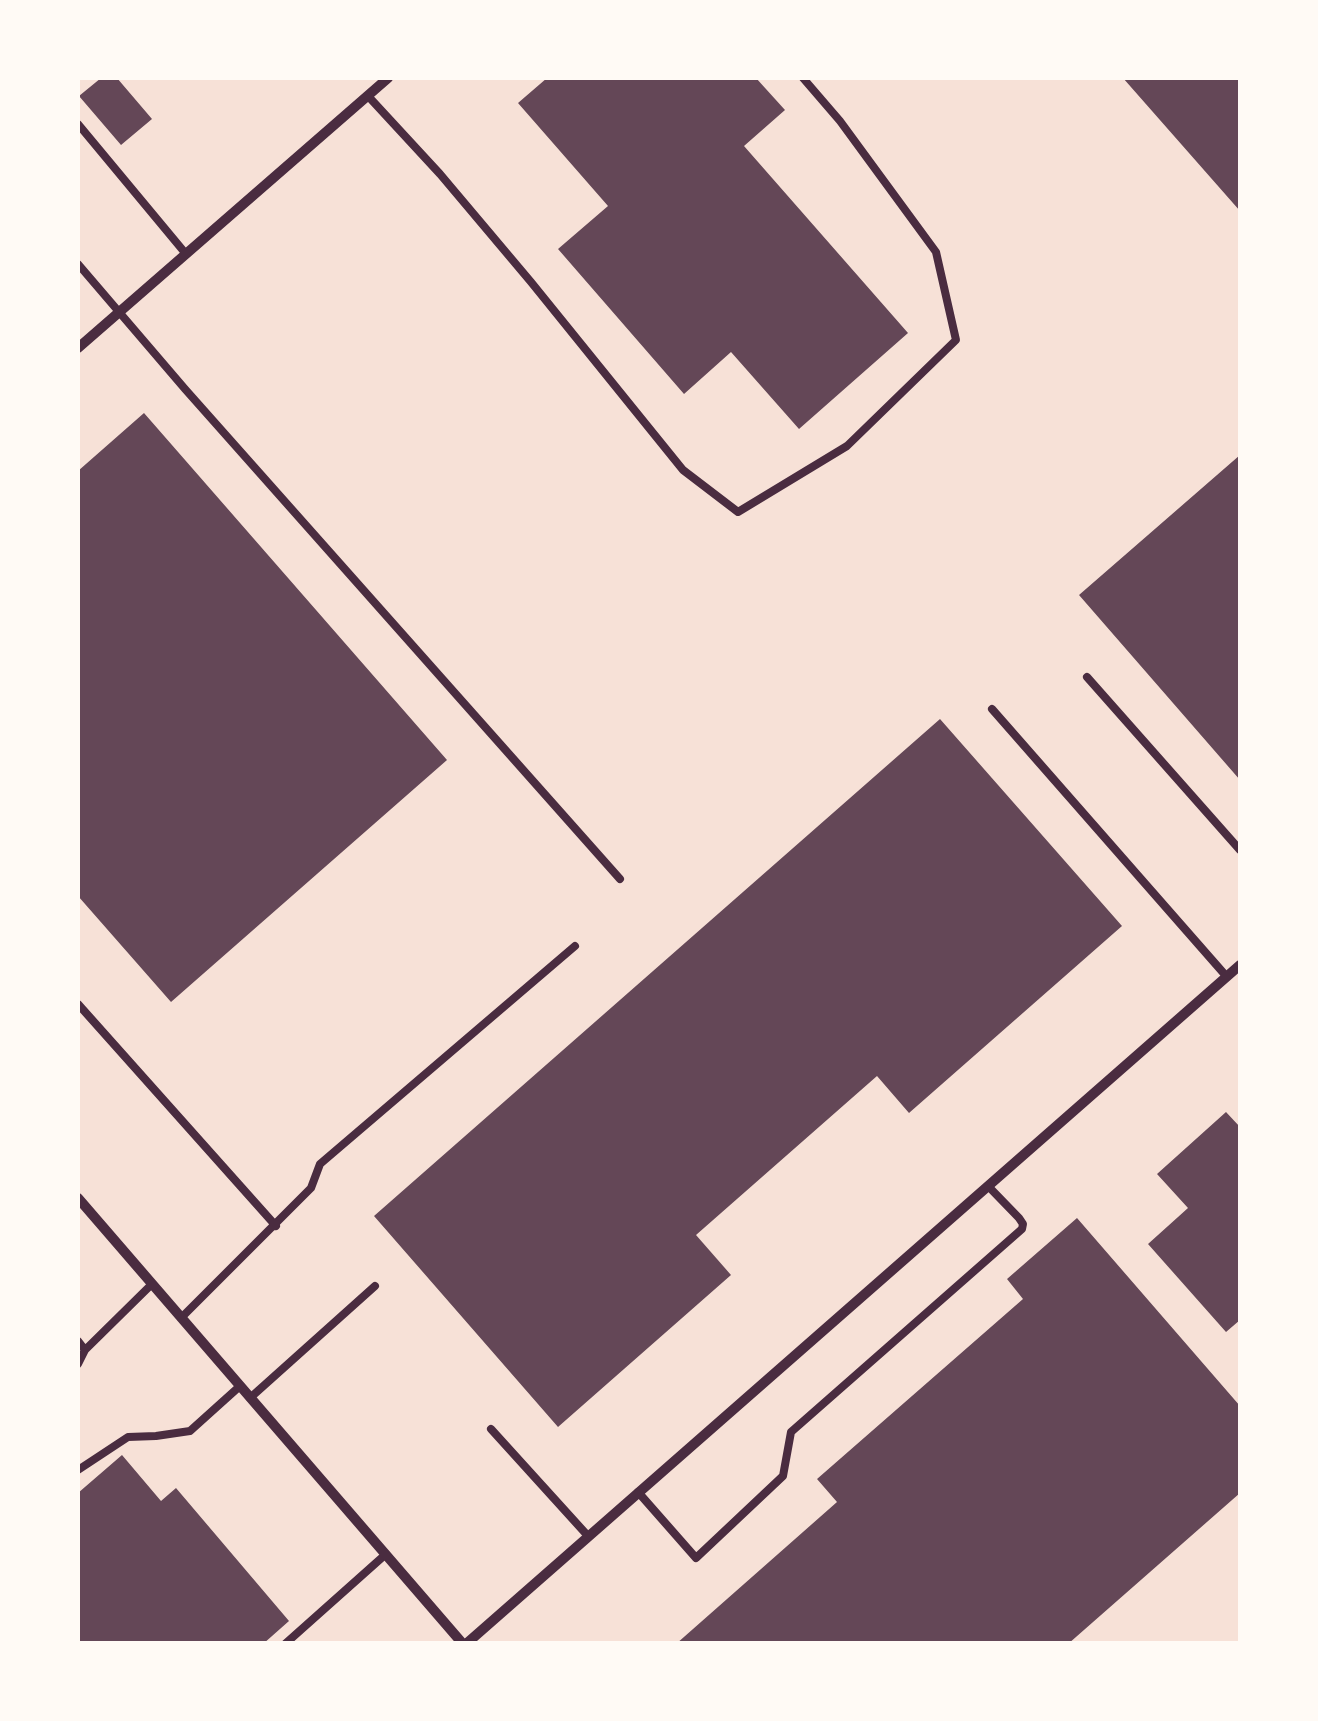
<!DOCTYPE html>
<style>
body{margin:0}
#map{position:relative;width:1318px;height:1721px;overflow:hidden;background:#f7e1d7;font-family:"Source Sans 3",sans-serif}
canvas{display:block}
.frame{position:absolute;inset:0;border:80px solid #fffaf5;pointer-events:none}
</style>
<div id="map">
<canvas width="1318" height="1721"></canvas>
<div class="frame"></div>
</div>
<script>
const ctx = document.querySelector('canvas').getContext('2d');
ctx.lineJoin = 'round';
function paint(path, color) {
  ctx.fillStyle = color;
  ctx.fill(path, 'evenodd');
}
function strokePath(path, color, width, dash) {
  ctx.strokeStyle = color;
  ctx.lineWidth = width;
  ctx.lineCap = dash ? 'butt' : 'round';
  ctx.setLineDash(dash || []);
  ctx.stroke(path);
}
const building = new Path2D(`
 M101,78H117L152,119L121,145L79,96Z
 M547,78H756L785,110L744,146L908,333L799,429L731,352L684,394L558,249L608,206L518,103Z
 M1123,78H1240V211Z
 M144,413L447,760L171,1002L78,896V471Z
 M1240,455V780L1079,595Z
 M940,719L1122,926L909,1113L877,1076L696,1235L731,1275L558,1427L374,1216Z
 M1226,1112L1240,1127V1320L1226,1332L1148,1244L1188,1208L1157,1174Z
 M1077,1218L1240,1406V1493L1068,1644H676L837,1502L817,1479L1023,1299L1007,1279Z
 M122,1455L161,1501L176,1488L289,1621L263,1644H78V1493Z`);
const service = new Path2D(`
 M368,96L440,174L531,282L683,470L738,512L847,446L956,340L936,252L840,121L803,78
 M78,124L186,254
 M78,264L185,389L620,879
 M1087,677L1240,850
 M992,709L1227,977
 M78,1004L276,1226
 M181,1318L311,1188L320,1164L575,946
 M78,1341L85,1350L152,1284
 M78,1364L85,1350
 M250,1398L375,1286
 M491,1429L588,1536
 M78,1470L128,1437L156,1436L190,1431L240,1386
 M638,1492L696,1558L783,1476L791,1432L1022,1229L1023,1224L1019,1218L988,1186
 M285,1644L386,1554`);
const minor = new Path2D(`
 M78,348L388,78
 M78,1198L463,1644
 M466,1644L1240,965`);
paint(building, '#644757');
strokePath(service, '#4a2c40', 8);
strokePath(minor, '#4a2c40', 10);
</script>
